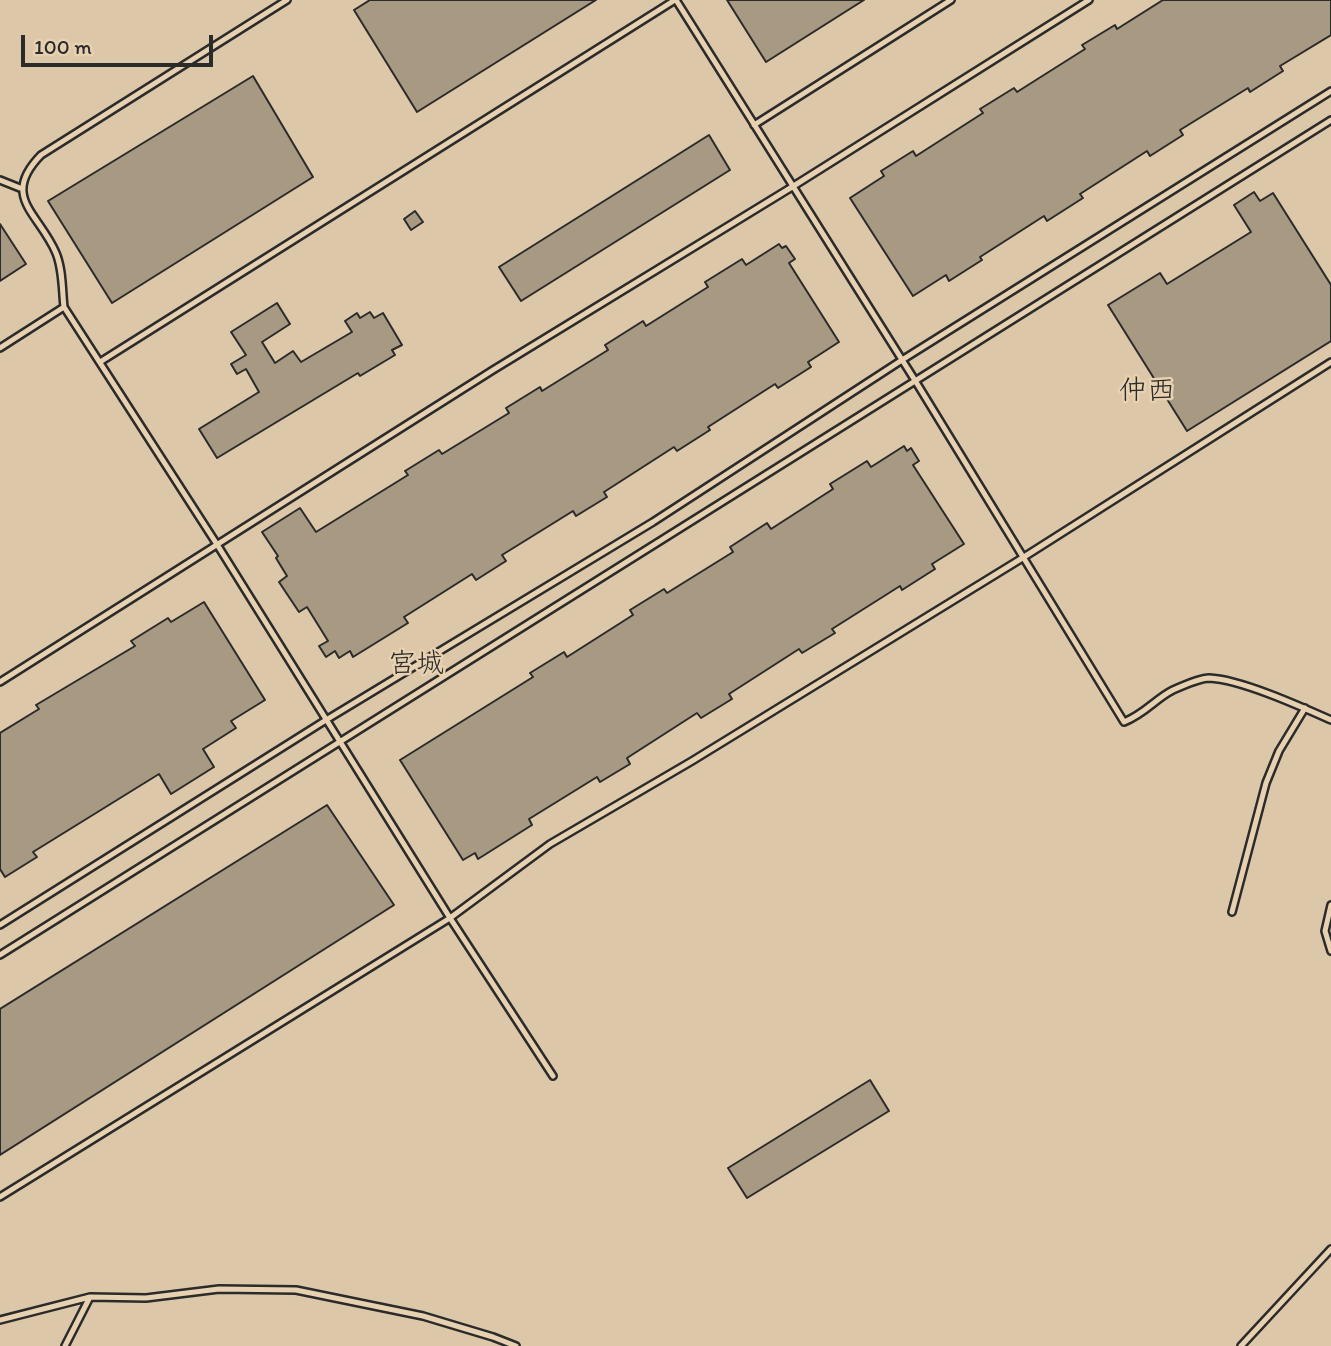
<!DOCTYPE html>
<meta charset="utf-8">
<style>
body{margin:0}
#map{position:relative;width:1331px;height:1346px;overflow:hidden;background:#dcc7a8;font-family:Itim,sans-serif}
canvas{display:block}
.scale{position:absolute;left:21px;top:35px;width:192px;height:32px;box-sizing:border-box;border:4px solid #2b2b2b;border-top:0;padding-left:9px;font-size:21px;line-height:24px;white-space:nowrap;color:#2b2b2b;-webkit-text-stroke:5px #e7d1b0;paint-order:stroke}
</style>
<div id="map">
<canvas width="1331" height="1346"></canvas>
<div class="scale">100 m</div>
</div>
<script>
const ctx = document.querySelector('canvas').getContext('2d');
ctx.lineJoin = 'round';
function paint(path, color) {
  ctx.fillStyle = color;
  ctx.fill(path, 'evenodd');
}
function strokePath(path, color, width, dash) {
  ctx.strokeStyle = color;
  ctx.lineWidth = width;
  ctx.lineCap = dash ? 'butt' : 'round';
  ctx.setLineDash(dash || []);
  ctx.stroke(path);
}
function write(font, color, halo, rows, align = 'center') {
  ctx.font = font + ' Itim,"Klee One",sans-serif';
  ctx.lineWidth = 5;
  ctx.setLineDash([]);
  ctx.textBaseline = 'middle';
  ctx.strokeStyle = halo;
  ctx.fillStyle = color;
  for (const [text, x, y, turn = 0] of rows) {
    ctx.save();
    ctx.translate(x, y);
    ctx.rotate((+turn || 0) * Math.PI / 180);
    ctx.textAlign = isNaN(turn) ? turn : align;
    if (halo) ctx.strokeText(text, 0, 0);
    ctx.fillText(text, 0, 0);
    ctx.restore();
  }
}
const building = new Path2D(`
 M370,0H596L417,112L354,10Z
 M727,0H864L766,62Z
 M1163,0H1331V35L1280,66L1283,71L1250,92L1248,88L1180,130L1183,135L1150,156L1147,151L1080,194L1083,198L1047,221L1044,216L980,257L982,260L949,281L946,275L913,296L850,198L884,176L881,171L913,151L916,156L983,113L980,109L1014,88L1017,92L1085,49L1082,45L1115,25L1117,29Z
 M253,76L313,177L112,303L48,201Z
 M709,135L730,170L521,301L499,267Z
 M1254,192L1260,201L1273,193L1331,285V341L1187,431L1108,305L1160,273L1167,284L1251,232L1234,205Z
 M415,211L423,222L411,230L404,219Z
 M0,224L26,264L0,281Z
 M779,244L782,248L786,246L795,259L789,263L839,342L808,362L811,367L778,388L775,384L708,427L710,430L677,451L674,447L604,492L607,497L576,516L573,511L502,555L506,561L476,580L472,574L404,617L408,623L353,657L350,651L339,658L335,651L326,657L319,646L328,641L307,607L299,612L279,582L287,576L276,558L278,556L262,532L300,508L316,532L408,475L405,471L439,450L442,454L509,413L506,408L540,387L542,391L608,350L605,345L643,321L646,326L708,287L705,282L742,259L746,265Z
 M277,303L290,324L262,342L275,363L293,351L301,362L352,332L345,321L357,313L360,318L370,312L374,318L383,313L402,345L392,350L395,355L360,376L358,373L217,458L199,429L259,392L246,369L237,374L231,364L246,355L231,332Z
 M904,446L907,451L911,448L919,461L913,465L964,544L932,564L935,569L902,590L900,586L832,629L835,633L802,653L799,649L729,694L732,699L701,718L697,713L627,758L630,764L600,782L597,777L529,819L532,825L478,859L475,853L463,860L400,760L533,677L530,673L564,652L567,657L633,615L630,610L664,589L667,593L733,552L730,547L767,523L771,529L833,489L830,484L867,461L871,467Z
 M204,602L265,700L231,721L236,728L203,749L214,767L171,794L159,774L33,852L37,857L5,877L0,869V733L39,709L36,705L135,646L131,641L168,618L171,622Z
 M327,805L394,905L0,1155V1009Z
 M870,1080L889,1111L747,1198L728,1168Z`);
const lane = new Path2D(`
 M676,0L916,382L1124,722C1146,713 1155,699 1173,690C1182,686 1200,678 1209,678C1240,679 1302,707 1331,720
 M754,125L951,0
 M0,180L20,188
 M64,307L218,546L450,918L553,1076
 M0,348L64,307C62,290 63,270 56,253C39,213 0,197 41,155L287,0
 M100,362L675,0
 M0,682L493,370L792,187L1089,0
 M1331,905L1325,931L1331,951
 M1232,912L1266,783L1279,751L1305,708
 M0,925L326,720L653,522L902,360L1331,91
 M0,955L1331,120
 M0,1197L450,918L550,844L692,761L1024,557L1331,362
 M0,1320L90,1297L146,1298L219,1289L296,1290L423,1316L493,1337L516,1346
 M65,1346L90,1297
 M1241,1346L1331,1249`);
const quarterNames = [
 ["仲西",1147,392],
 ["宮城",416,665]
];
paint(building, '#a79982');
strokePath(building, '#2b2b2b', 2);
strokePath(lane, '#2b2b2b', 10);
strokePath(lane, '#e7d1b0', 5);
write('28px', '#2b2b2b', '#e7d1b0', quarterNames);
</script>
